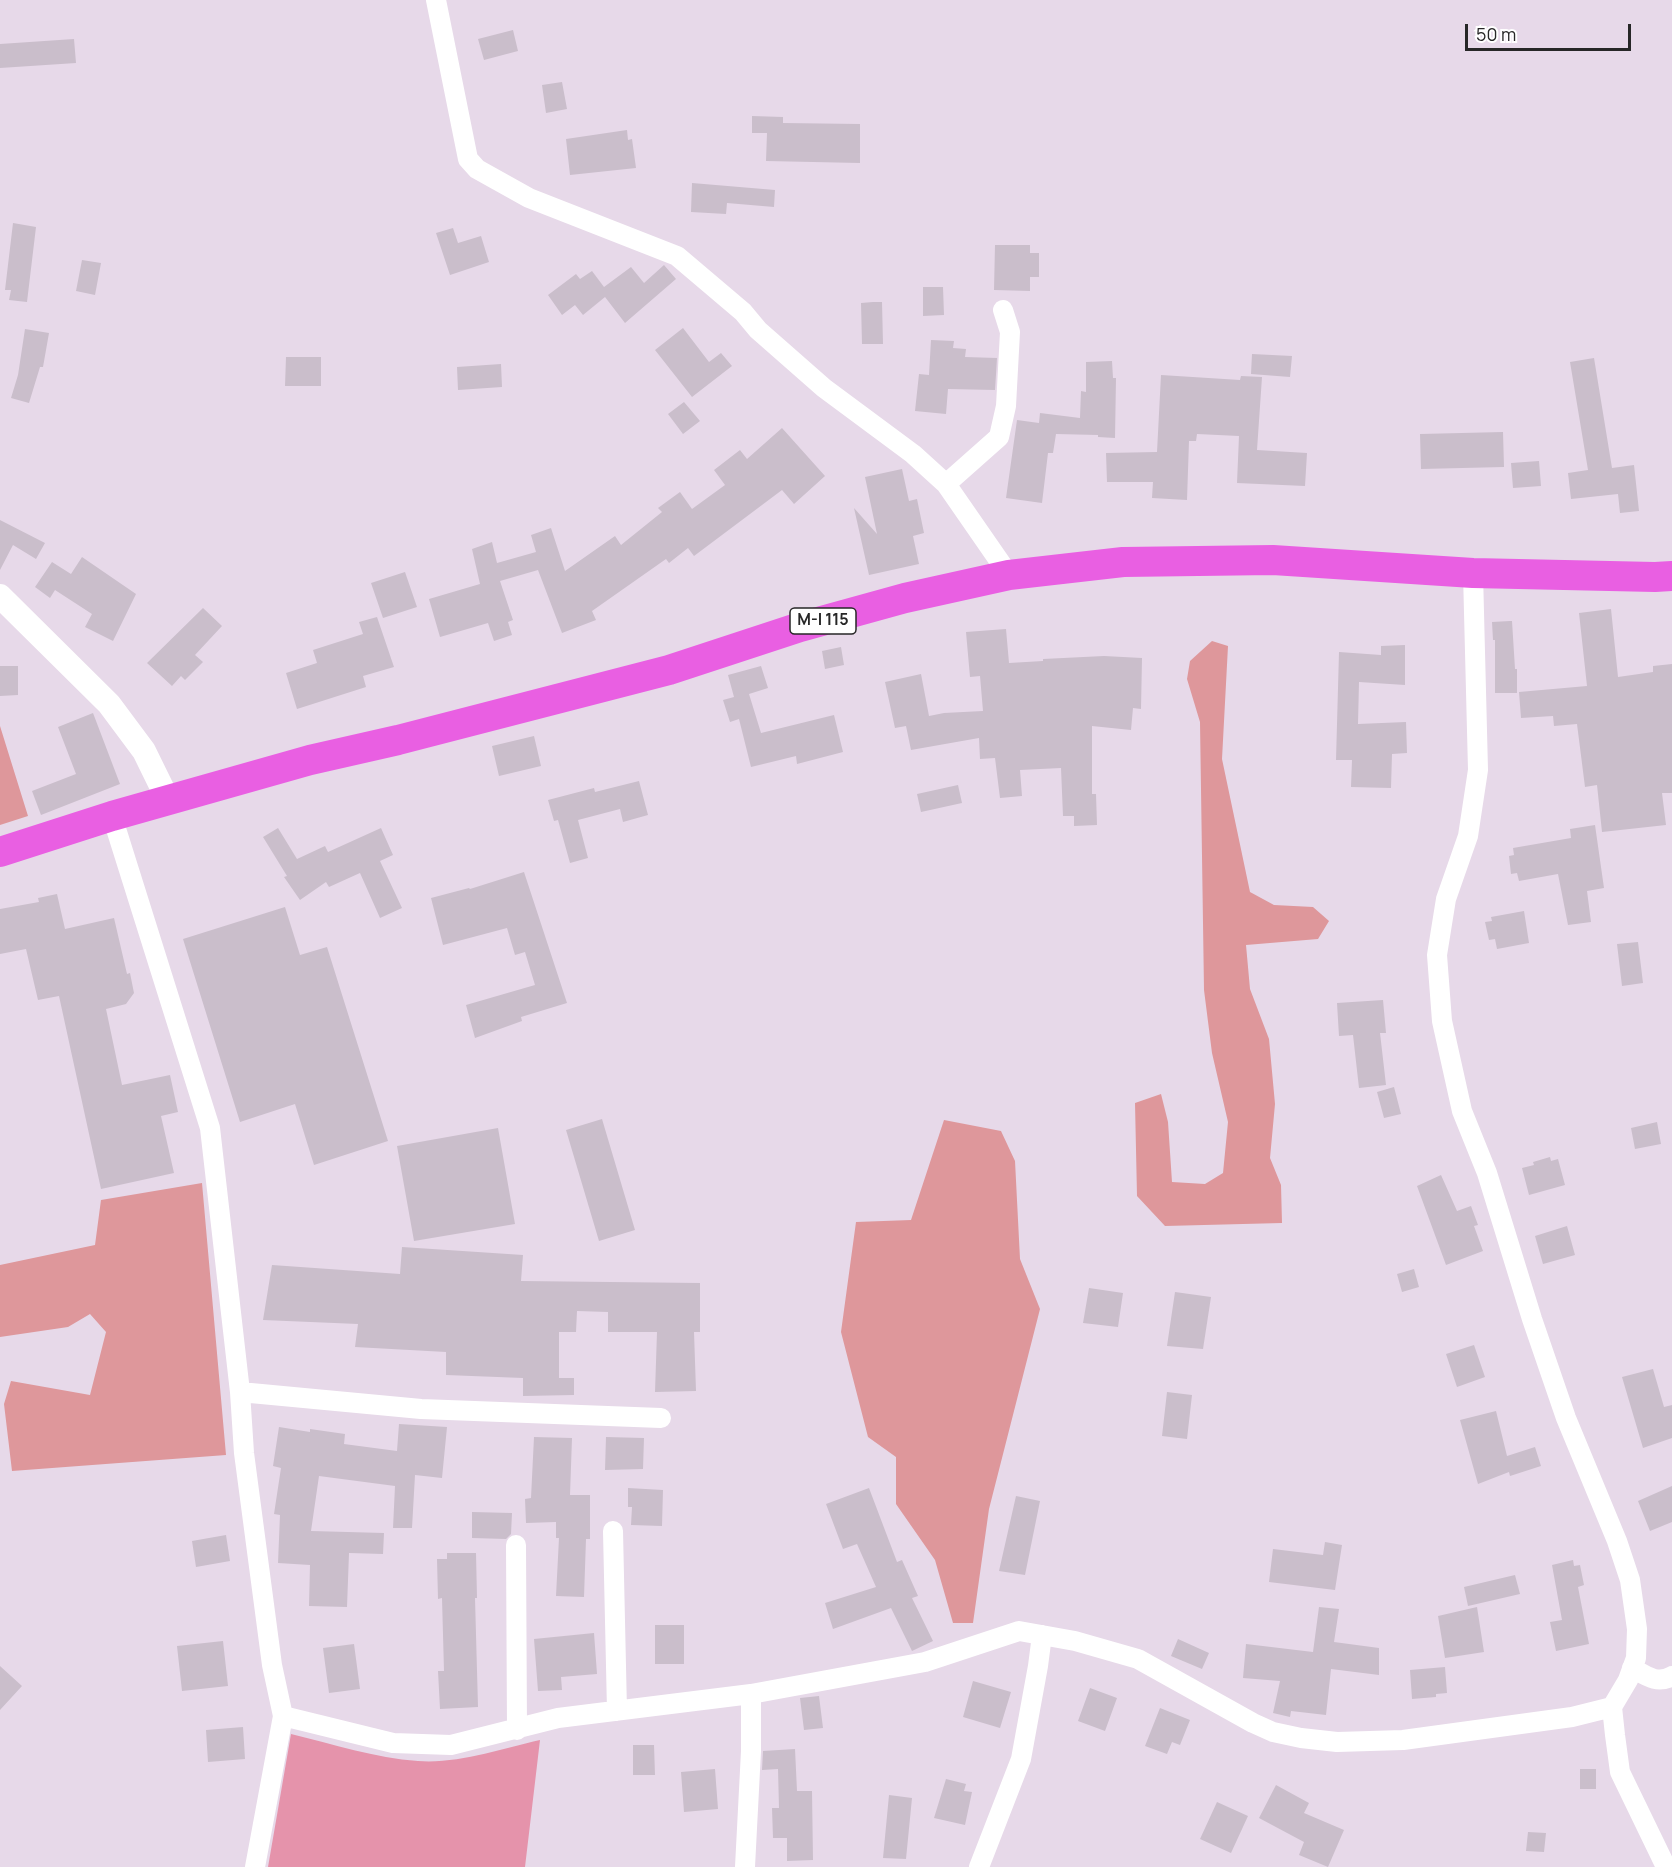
<!DOCTYPE html>
<style>
body{margin:0}
#map{position:relative;width:1672px;height:1867px;overflow:hidden;background:#e7d9e9;font-family:Manrope,sans-serif}
canvas{display:block}
.scale{position:absolute;left:1465px;top:24px;width:166px;height:27px;box-sizing:border-box;border:3px solid #272727;border-top:0;padding-left:8px;font-size:18px;line-height:21px;white-space:nowrap;color:#272727;-webkit-text-stroke:4px #fff;paint-order:stroke}
</style>
<div id="map">
<canvas width="1672" height="1867"></canvas>
<div class="scale">50 m</div>
</div>
<script>
const ctx = document.querySelector('canvas').getContext('2d');
ctx.lineJoin = 'round';
function paint(path, color) {
  ctx.fillStyle = color;
  ctx.fill(path, 'evenodd');
}
function strokePath(path, color, width, dash) {
  ctx.strokeStyle = color;
  ctx.lineWidth = width;
  ctx.lineCap = dash ? 'butt' : 'round';
  ctx.setLineDash(dash || []);
  ctx.stroke(path);
}
function write(font, color, halo, rows, align = 'center') {
  ctx.font = font + ' Manrope,sans-serif';
  ctx.lineWidth = 5;
  ctx.setLineDash([]);
  ctx.textBaseline = 'middle';
  ctx.strokeStyle = halo;
  ctx.fillStyle = color;
  for (const [text, x, y, turn = 0] of rows) {
    ctx.save();
    ctx.translate(x, y);
    ctx.rotate((+turn || 0) * Math.PI / 180);
    ctx.textAlign = isNaN(turn) ? turn : align;
    if (halo) ctx.strokeText(text, 0, 0);
    ctx.fillText(text, 0, 0);
    ctx.restore();
  }
}
const green = new Path2D(`
 M1212,641L1228,646L1222,759L1250,892L1274,905L1313,907L1329,921L1318,939L1246,945L1250,989L1269,1039L1275,1104L1270,1158L1281,1185L1282,1223L1165,1226L1137,1196L1135,1103L1161,1094L1168,1122L1172,1182L1205,1184L1223,1173L1228,1122L1212,1053L1204,990L1200,722L1187,679L1190,661Z
 M0,726L28,816L0,825Z
 M944,1120L1001,1131L1015,1161L1020,1259L1040,1309L989,1509L973,1623H953L935,1560L896,1504V1457L868,1437L841,1332L856,1222L911,1220Z
 M202,1183L226,1455L12,1471L4,1404L11,1381L90,1395L106,1332L90,1314L68,1327L0,1337V1265L95,1245L101,1200Z`);
const pitch = new Path2D(`
 M291,1734C333,1744 375,1758 418,1761C458,1764 501,1749 540,1740L525,1867H268Z`);
const building = new Path2D(`
 M513,30L518,51L484,60L478,39Z
 M74,39L76,63L0,68V44Z
 M562,82L567,109L546,113L542,85Z
 M752,116L783,117V123L860,124V163L766,161L767,133H752Z
 M627,130L628,140L632,139L636,168L570,175L566,139Z
 M692,183L775,190L774,207L727,203L726,214L691,212Z
 M13,223L36,227L27,302L9,300L11,290H5Z
 M453,228L458,243L481,236L489,262L450,275L436,233Z
 M995,245H1030V253H1039V277H1030V291L994,290Z
 M82,260L101,263L95,295L76,291Z
 M664,265L676,279L625,323L605,297L583,315L575,305L562,315L548,295L576,274L580,279L592,271L604,287L631,267L644,283Z
 M923,287H943L944,315L923,316Z
 M873,302H882L883,344H862L861,303Z
 M683,328L709,362L721,353L732,366L692,397L655,350Z
 M25,329L49,333L43,367H40L29,403L11,398L18,375Z
 M931,340L954,341L953,348L966,349L965,357L997,358L995,390L948,389L946,414L915,411L919,374L929,375Z
 M1252,354L1292,356L1290,377L1251,374Z
 M286,357H321V386H285Z
 M1594,358L1612,468L1634,465L1639,511L1620,513L1618,494L1571,499L1568,473L1588,470L1570,362Z
 M1112,361L1113,378H1116L1115,438L1098,437V435L1056,434L1053,453H1048L1042,503L1006,498L1017,420L1039,423L1040,413L1080,418L1081,391L1086,392V362Z
 M501,364L502,387L458,390L457,367Z
 M1161,375L1240,380L1241,376L1262,377L1257,450L1307,453L1305,486L1237,483L1239,436L1197,434L1196,441H1189L1187,500L1152,498L1153,482H1107L1106,453L1157,452Z
 M684,402L700,421L683,434L668,414Z
 M782,428L825,476L794,504L782,490L694,556L688,548L669,563L666,559L592,611L596,620L562,633L538,570L500,581L513,620L508,622L512,635L494,641L488,623L440,637L429,599L480,584L472,549L492,542L497,563L536,552L531,535L551,528L565,571L615,536L621,545L662,512L658,508L680,492L692,509L725,485L714,470L740,450L747,459Z
 M1503,432L1504,467L1421,469L1420,434Z
 M1539,461L1541,486L1513,488L1511,463Z
 M902,469L909,501L917,499L924,533L913,536L919,564L869,575L854,508L877,534L865,477Z
 M0,520L45,543L36,559L13,545L0,570Z
 M82,557L136,594L113,641L85,627L92,614L55,590L50,598L35,587L52,562L71,574Z
 M405,572L417,607L383,618L371,583Z
 M203,608L222,626L195,655L203,662L185,680L181,676L172,686L147,663Z
 M1611,609L1618,677L1653,672V666L1672,664V793H1662L1666,825L1602,832L1597,785L1585,787L1577,724L1554,726L1553,716L1521,718L1519,692L1587,686L1579,613Z
 M377,617L394,667L363,676L366,687L297,709L286,673L317,663L313,650L363,634L359,622Z
 M1510,621H1512L1515,669H1517V693H1495V640H1493L1492,622Z
 M1006,629L1009,663L1043,661V659L1104,656L1142,658L1141,709L1133,708L1131,730L1092,726V794H1096L1097,825L1074,826V816H1063L1061,768L1020,770L1022,796L1000,798L995,758L980,759L979,738L911,750L906,726L895,728L885,682L921,674L929,716L944,713L983,711L980,676L970,677L966,632Z
 M1405,645V685L1359,682L1358,724L1406,722L1407,753L1392,754L1391,788L1351,787L1352,760H1336L1339,652L1381,655V646Z
 M841,647L844,665L825,669L822,651Z
 M0,666H18V695L0,696Z
 M761,666L768,688L749,694L761,733L834,715L843,752L797,764L796,756L751,767L739,719L730,722L723,700L734,697L728,675Z
 M93,713L120,784L41,815L32,791L76,774L58,727Z
 M534,736L541,766L499,776L492,746Z
 M639,781L648,815L623,822L620,809L578,820L588,858L570,863L558,820L554,821L548,800L594,788L595,792Z
 M958,785L962,803L921,812L917,794Z
 M1595,825L1604,888L1587,891L1591,922L1568,925L1558,874L1519,881L1517,873L1511,874L1509,856L1514,855L1513,848L1571,838L1570,829Z
 M278,828L297,859L325,846L328,852L381,828L393,855L380,861L402,908L380,918L360,873L329,887L326,882L300,900L284,877L287,876L263,837Z
 M524,872L567,1003L521,1017L522,1021L475,1038L466,1005L535,985L525,952L515,955L507,928L443,945L431,898L469,888L470,889Z
 M57,894L65,929L114,918L127,974L130,973L134,993L126,1004L106,1009L122,1085L170,1075L178,1112L161,1116L174,1173L101,1189L59,996L38,1000L26,949L0,954V909L39,902L38,898Z
 M285,907L300,955L327,947L388,1141L314,1165L295,1104L240,1122L183,939Z
 M1524,911L1529,943L1497,949L1495,939L1489,940L1485,922L1492,921L1491,917Z
 M1638,942L1643,983L1622,986L1617,944Z
 M1383,1000L1386,1033H1380L1386,1085L1359,1088L1353,1035L1339,1036L1337,1003Z
 M1394,1087L1401,1114L1384,1118L1377,1092Z
 M602,1119L635,1230L599,1241L566,1130Z
 M1657,1122L1661,1144L1635,1149L1631,1128Z
 M498,1128L515,1224L414,1241L397,1146Z
 M1550,1157L1551,1161L1558,1159L1565,1185L1529,1195L1522,1168L1534,1165L1533,1162Z
 M1441,1175L1457,1211L1471,1206L1478,1225L1474,1226L1483,1251L1446,1265L1417,1186Z
 M1567,1226L1575,1255L1543,1264L1535,1236Z
 M402,1247L523,1255L521,1281L700,1283V1332H694L696,1391L655,1392L657,1332H608V1312L577,1311L576,1332H559V1378H574V1395L523,1396V1378L446,1375V1352L355,1347L358,1324L263,1320L272,1265L400,1274Z
 M1414,1269L1419,1287L1402,1292L1397,1274Z
 M1089,1288L1123,1293L1118,1327L1083,1323Z
 M1175,1292L1211,1297L1203,1349L1167,1346Z
 M1474,1345L1485,1377L1457,1387L1446,1354Z
 M1653,1369L1664,1407L1672,1405V1438L1643,1448L1622,1377Z
 M1167,1392L1192,1395L1187,1439L1162,1436Z
 M1496,1411L1507,1456L1535,1447L1541,1466L1510,1476L1509,1472L1478,1484L1460,1420Z
 M399,1424L447,1427L442,1478L415,1475L412,1528H393L395,1486L319,1476L311,1531L384,1533L383,1554L349,1553L347,1607L309,1606L310,1565L278,1563L280,1515L274,1514L281,1468L273,1466L279,1427L310,1432V1429L345,1434L344,1444L397,1451Z
 M534,1437L572,1438L570,1495H590V1539H586L584,1597L556,1596L559,1538H556V1522L526,1523L525,1499L531,1498Z
 M606,1437L644,1438L643,1469L605,1470Z
 M1672,1486V1522L1650,1531L1638,1501Z
 M628,1488L663,1490L662,1526L631,1525L632,1507H628Z
 M869,1488L897,1562L902,1560L918,1596L912,1598L933,1641L912,1651L891,1608L833,1629L825,1603L876,1587L857,1544L843,1549L826,1504Z
 M1016,1496L1040,1501L1025,1575L999,1571Z
 M472,1512L512,1513L511,1534L506,1539L472,1538Z
 M226,1535L230,1561L196,1567L192,1541Z
 M1325,1542L1342,1545L1335,1590L1269,1582L1273,1549L1323,1555Z
 M447,1553H476L477,1598H475L478,1707L440,1709L438,1671H444L442,1598L438,1599L437,1559H447Z
 M1573,1560L1574,1566L1580,1565L1584,1585L1578,1587L1589,1644L1556,1651L1550,1622L1562,1620L1552,1565Z
 M1515,1575L1520,1594L1468,1606L1464,1587Z
 M1319,1607L1339,1609L1334,1642L1379,1648V1675L1331,1669L1326,1715L1291,1711L1290,1717L1273,1713L1280,1681L1243,1678L1246,1644L1313,1652Z
 M1477,1607L1484,1652L1445,1658L1438,1616Z
 M655,1625H684V1664H655Z
 M594,1633L597,1674L561,1677L562,1690L538,1691L534,1639Z
 M1178,1639L1209,1653L1202,1669L1171,1656Z
 M223,1641L228,1686L182,1691L177,1646Z
 M354,1644L360,1689L329,1693L323,1648Z
 M0,1666L22,1686L0,1710Z
 M1445,1667L1447,1693L1436,1694V1697L1412,1699L1410,1670Z
 M973,1681L1011,1692L1000,1728L963,1717Z
 M1090,1688L1117,1698L1105,1731L1078,1721Z
 M819,1696L823,1728L804,1730L800,1698Z
 M1160,1708L1190,1720L1180,1745L1172,1742L1167,1754L1145,1746Z
 M243,1727L245,1759L208,1762L206,1730Z
 M633,1745H654L655,1775H633Z
 M795,1749L797,1791H812L813,1860L787,1861V1838H773L772,1808H779L778,1769L762,1770L763,1751Z
 M715,1769L718,1809L684,1812L681,1772Z
 M1580,1769H1596V1789H1580Z
 M946,1779L966,1784L964,1791L972,1792L965,1825L934,1818Z
 M1276,1785L1309,1803L1304,1813L1344,1830L1328,1867L1299,1855L1304,1842L1259,1818Z
 M889,1795L912,1798L906,1859L883,1858Z
 M1217,1802L1248,1816L1231,1853L1200,1839Z
 M1528,1832L1546,1833L1544,1852L1526,1851Z`);
const minor = new Path2D(`
 M436,0L468,159L477,169L529,198L677,256L743,312L758,330L824,388L913,454L946,484L1009,575
 M946,484L999,437L1006,406L1010,332L1003,310
 M1473,573L1478,770L1468,836L1446,899L1437,955L1442,1021L1462,1111L1487,1173L1532,1319L1566,1418L1617,1541L1630,1580L1637,1629L1636,1658L1628,1680L1612,1707L1615,1735L1620,1772L1666,1867
 M112,816L210,1128L240,1392L244,1453L272,1665L283,1716L255,1867
 M240,1392L421,1409L661,1418
 M613,1531L617,1711
 M516,1545L517,1730
 M1632,1668C1645,1675 1657,1685 1672,1676
 M283,1716L393,1743L451,1745L558,1718L751,1694L925,1662L1019,1631L1075,1641L1138,1659L1253,1723L1273,1732L1301,1738L1337,1742L1403,1740L1572,1717L1612,1707
 M745,1867L751,1751V1694
 M979,1867L1021,1759L1038,1666L1042,1635`);
const tertiary = new Path2D(`
 M0,596L109,704L144,751L168,800`);
const primary = new Path2D(`
 M0,852L112,816L310,760L398,740L669,670L800,627L905,598L1009,575L1123,562L1273,560L1473,573L1655,577L1672,576`);
const shields = [
 [823,621,66]
];
const shieldNames = [
 ["M-I 115",823,621]
];
paint(green, '#de979b');
paint(pitch, '#e593ab');
paint(building, '#cabecb');
strokePath(minor, '#fff', 20);
strokePath(tertiary, '#fff', 24);
strokePath(primary, '#e95fe2', 30);
for (const [x, y, w] of shields) {
  const box = new Path2D();
  box.roundRect(x - w / 2, y - 13, w, 26, 4.5);
  ctx.fillStyle = '#fff';
  ctx.fill(box);
  strokePath(box, '#272727', 1.5);
}
write('bold 16px', '#272727', null, shieldNames);
</script>
